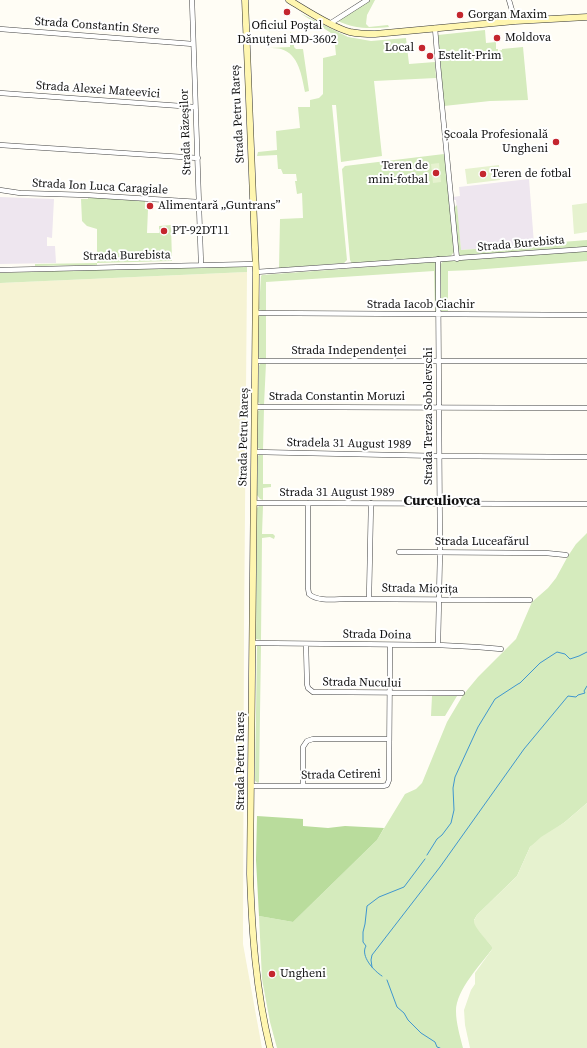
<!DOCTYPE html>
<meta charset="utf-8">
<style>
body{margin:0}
canvas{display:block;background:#fffdf5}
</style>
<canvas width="587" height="1048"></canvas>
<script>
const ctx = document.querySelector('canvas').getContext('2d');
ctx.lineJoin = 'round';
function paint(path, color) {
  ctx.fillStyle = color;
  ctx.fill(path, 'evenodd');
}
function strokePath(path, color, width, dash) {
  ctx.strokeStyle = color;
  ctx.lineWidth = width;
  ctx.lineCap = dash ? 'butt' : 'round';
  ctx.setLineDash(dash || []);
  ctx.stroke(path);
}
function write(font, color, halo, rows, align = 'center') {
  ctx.font = font + ' "Source Serif 4",serif';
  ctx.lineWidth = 4;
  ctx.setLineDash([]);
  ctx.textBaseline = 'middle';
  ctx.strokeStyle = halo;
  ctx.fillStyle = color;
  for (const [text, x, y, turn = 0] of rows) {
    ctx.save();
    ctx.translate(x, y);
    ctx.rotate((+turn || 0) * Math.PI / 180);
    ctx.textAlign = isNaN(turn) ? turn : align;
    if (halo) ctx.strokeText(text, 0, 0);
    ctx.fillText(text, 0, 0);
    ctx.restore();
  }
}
const industrial = new Path2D(`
 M529,179L534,244L461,250L456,200H454L453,197L460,196L459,187Z
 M0,197L54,199L52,238L47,237V246H55L56,263L0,264Z`);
const farmland = new Path2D(`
 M247,272L244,632L243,944L262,1048H0V283Z`);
const green = new Path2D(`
 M370,0H375L367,15L366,24L369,27L388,25L389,27C370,29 354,29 338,21Z
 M300,13L348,37L371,41L406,38L409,64L435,62L436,78L374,81L382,156L341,162L336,105H332L347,260L344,263L279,268L280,219L303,218L302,193L297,194L295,181H297L296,174H283L281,169H278L277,155L257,156L258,152L277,150L276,131L300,128L298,107H310V100L319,98L323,94V58L336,55L334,35Z
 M485,30L486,43L496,42V49H498V51L502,50V49L523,47L528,100L490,101L444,106L438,35Z
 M290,32L294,36V47L296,49H303L309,91L305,92C302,77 299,54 281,49C278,48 273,48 269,48L290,47Z
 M444,154L446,156L454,252L450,257L352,264L350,260L342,169L345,166Z
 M88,197L145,201V209H148L147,233H159V226L171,225L172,261L97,263V265L35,266V264L97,263V229L87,226L82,221L81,199H88Z
 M457,205L461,250L489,248V246L498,245L499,247L587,240V247L460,256L457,252L454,208Z
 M587,251V261L473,270L448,271V311H441L440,265L443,261Z
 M434,262L436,263L437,312H435L434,271L266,282V312L262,311L259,309L261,276L262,275Z
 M228,265L247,267V272L0,283V273Z
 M266,314V360H261L259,357V317L260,315Z
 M261,362L266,363L264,405H261L258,402L259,366Z
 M264,408L263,450L258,448V411Z
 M259,455H263V484H271V487L263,488V500L260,499L257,495L258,456Z
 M259,506H263L262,534H273L275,536L274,539L270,537L262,538L261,640L256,639L257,508Z
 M587,533V803L565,822L530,847L517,876L477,915L474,920L487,940L493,948C481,964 456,990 456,1011C456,1023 460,1036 463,1048H277L270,1022L262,979L259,916L293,922L377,840L405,794L416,789L422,783L447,722L463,695L478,677L516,639L532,602L548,588L556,578L568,556L576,544Z
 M257,646H261L259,782L258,783L255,781Z
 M432,696H457L445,716H431Z`);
const forest = new Path2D(`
 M257,816L303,819V826L328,828L345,826L384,828L377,840L293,922L259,916L256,860Z`);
const pitch = new Path2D(`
 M439,163L441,182L433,183L431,164Z
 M499,165L500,180L467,184L465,169Z
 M587,203V232L574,234L572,205Z
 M587,803V1048H470L465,1025L464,1010L471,990L475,984V973L493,948C489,943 473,926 474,921C474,920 477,915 477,915L517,876L530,847L541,837L565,822Z`);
const stream = new Path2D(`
 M427,855L437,839L442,835L451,823L454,810L453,788L455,777L478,727L495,699L518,684L520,683L540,663L557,652L565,654L570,659L579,656L587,652
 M372,967L371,960L372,955L440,867L524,749L568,696L576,697L578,695L585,693L584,691L587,686
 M382,976C374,971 360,956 366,946L363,942V932L365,924L367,906L379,897L404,887L425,859
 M387,980L397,1007L404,1013L408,1020L421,1033L435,1042L437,1047L440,1048`);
const minor = new Path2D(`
 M192,0L201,264
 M509,0L515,21
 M331,23L367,0
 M435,28L438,65L457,259
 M0,29L193,44
 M0,93L195,107
 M0,145L198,158
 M0,190L20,193L86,195L199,202
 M0,270L255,264
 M256,272L587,249
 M256,313L587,315
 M256,361H587
 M255,407L587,408
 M255,452L440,456L587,457
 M254,503L587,504
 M308,503V588L309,594C318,602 336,599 347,599L530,600
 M399,552L546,553L566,555
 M369,599L371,503
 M253,643L438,645L477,647L501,649
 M306,644L307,684L308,688L313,692L462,693
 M438,645L440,552L438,259
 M251,786H383L387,785L389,780L390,645
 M303,786V747L307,741L313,739H388`);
const secondary = new Path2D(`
 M245,0L256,272L250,874C252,933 256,991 270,1048
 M289,0C306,10 331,27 350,32C359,34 367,34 375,34L515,21L587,17`);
const markers = [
 [287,12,4,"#c4262e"],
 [460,15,4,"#c4262e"],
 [497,38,4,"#c4262e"],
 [422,48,4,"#c4262e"],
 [430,56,4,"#c4262e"],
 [556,142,4,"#c4262e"],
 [436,173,4,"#c4262e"],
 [483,174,4,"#c4262e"],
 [150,206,4,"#c4262e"],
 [164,231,4,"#c4262e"],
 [272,974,4,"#c4262e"]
];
const poiNames = [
 ["Gorgan Maxim",468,15],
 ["Oficiul Poștal",287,26,"center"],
 ["Dănuțeni MD-3602",287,40,"center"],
 ["Moldova",505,38],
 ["Local",414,48,"right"],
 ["Estelit-Prim",438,56],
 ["Școala Profesională",548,135,"right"],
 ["Ungheni",548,149,"right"],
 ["Teren de",428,166,"right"],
 ["mini-fotbal",428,180,"right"],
 ["Teren de fotbal",491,174],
 ["Alimentară „Guntrans”",158,206],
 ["PT-92DT11",172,231],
 ["Ungheni",280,974]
];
const streetNames = [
 ["Strada Constantin Stere",97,26,4],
 ["Strada Alexei Mateevici",98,90,4],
 ["Strada Petru Rareș",238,114,-93],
 ["Strada Răzeşilor",186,132,-92],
 ["Strada Ion Luca Caragiale",100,187,3],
 ["Strada Burebista",521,244,-5],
 ["Strada Burebista",127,256,-1],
 ["Strada Iacob Ciachir",421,305],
 ["Strada Independenței",349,351],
 ["Strada Constantin Moruzi",337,397],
 ["Strada Tereza Sobolevschi",429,416,-90],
 ["Strada Petru Rareș",244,437,-89],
 ["Stradela 31 August 1989",349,444,1],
 ["Strada 31 August 1989",337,493],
 ["Strada Luceafărul",482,542],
 ["Strada Miorița",420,589,1],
 ["Strada Doina",377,635,1],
 ["Strada Nucului",362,683,1],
 ["Strada Petru Rareș",241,761,-90],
 ["Strada Cetireni",341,775,-1]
];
const quarterNames = [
 ["Curculiovca",442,501]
];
paint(industrial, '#eee6ef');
paint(farmland, '#f6f3d4');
paint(green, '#d5ebbd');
paint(forest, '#b9dc9c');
paint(pitch, '#e6f2cf');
strokePath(stream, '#3f96cf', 1);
strokePath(minor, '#444', 5.5);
strokePath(secondary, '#333', 7);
strokePath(minor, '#fff', 4.5);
strokePath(secondary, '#fff6b0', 6);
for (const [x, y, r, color] of markers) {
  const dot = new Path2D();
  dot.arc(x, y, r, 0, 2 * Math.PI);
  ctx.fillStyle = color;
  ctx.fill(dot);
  strokePath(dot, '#fff', 1.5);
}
write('12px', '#111', '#fff', poiNames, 'left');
write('12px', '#111', '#fff', streetNames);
write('bold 14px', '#111', '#fff', quarterNames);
</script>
